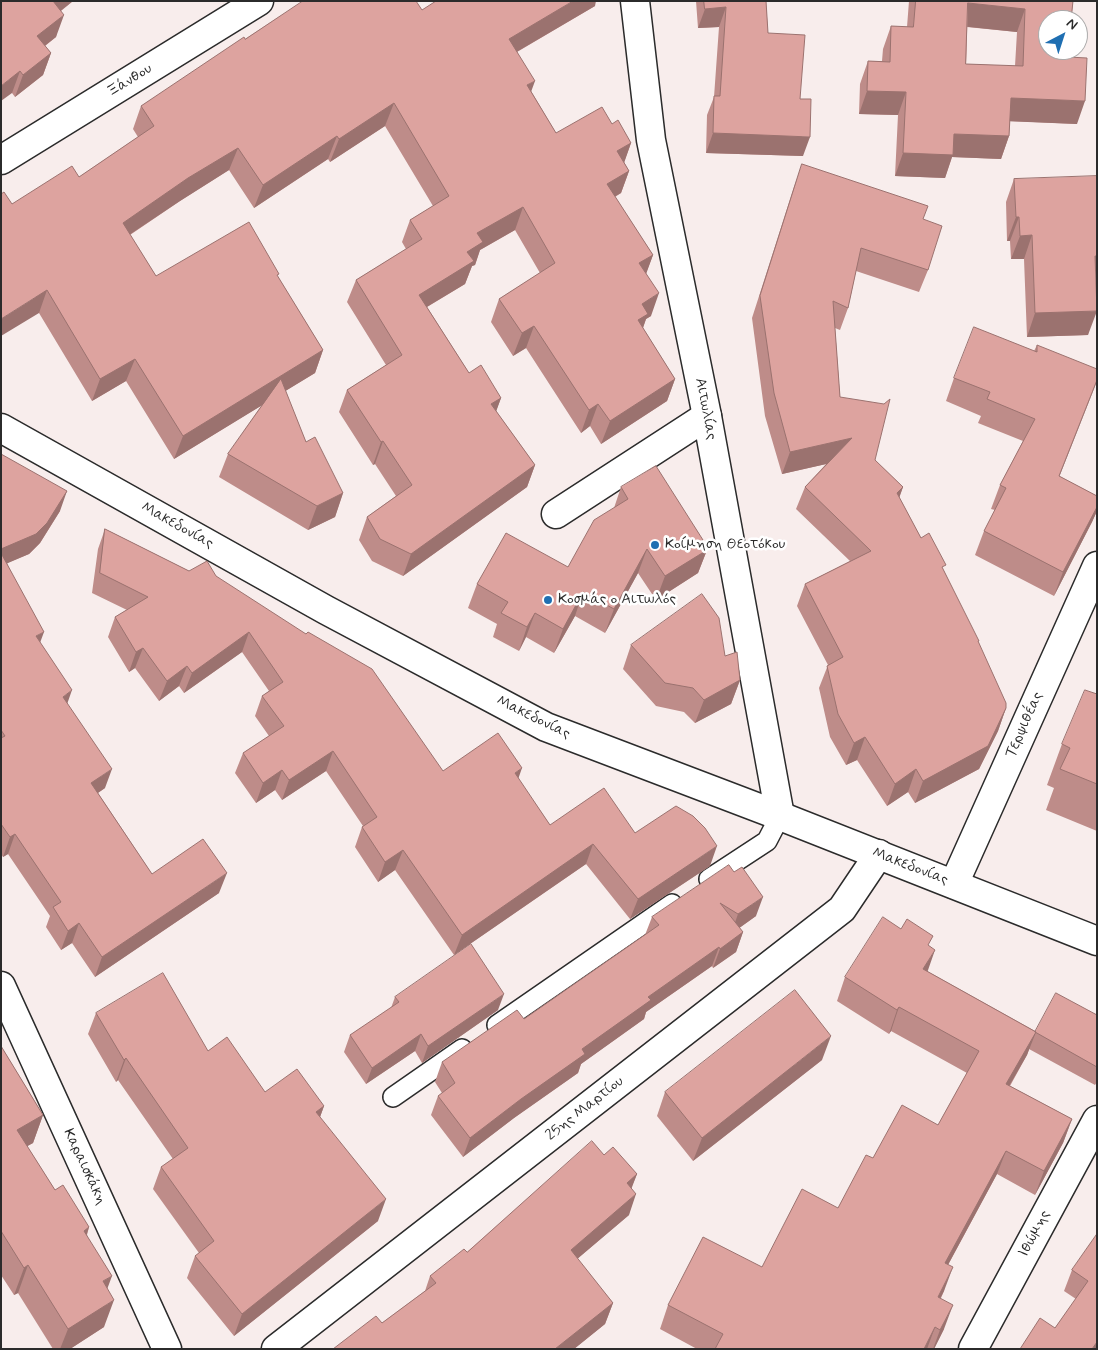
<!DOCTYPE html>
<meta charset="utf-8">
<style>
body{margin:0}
#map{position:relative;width:1098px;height:1350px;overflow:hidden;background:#f8edec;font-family:Mynerve,sans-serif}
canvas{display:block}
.frame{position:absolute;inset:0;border:2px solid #2b2b2b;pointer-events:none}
.north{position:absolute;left:1038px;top:10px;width:50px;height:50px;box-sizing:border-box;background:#fff;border:1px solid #aaa;border-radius:50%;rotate:40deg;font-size:14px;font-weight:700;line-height:20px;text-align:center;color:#2b2b2b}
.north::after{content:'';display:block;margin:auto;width:18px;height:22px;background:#1f6fb2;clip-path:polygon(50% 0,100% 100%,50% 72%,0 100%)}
</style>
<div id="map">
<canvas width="1098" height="1350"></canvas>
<div class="frame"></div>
<div class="north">N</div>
</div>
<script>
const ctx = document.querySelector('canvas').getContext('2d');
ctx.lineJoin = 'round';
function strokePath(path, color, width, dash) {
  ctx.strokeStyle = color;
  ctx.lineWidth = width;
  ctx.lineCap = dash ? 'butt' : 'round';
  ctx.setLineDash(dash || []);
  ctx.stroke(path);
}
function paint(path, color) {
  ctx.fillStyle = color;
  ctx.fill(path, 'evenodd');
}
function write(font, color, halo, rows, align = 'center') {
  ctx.font = font + ' Mynerve,sans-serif';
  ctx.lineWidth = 5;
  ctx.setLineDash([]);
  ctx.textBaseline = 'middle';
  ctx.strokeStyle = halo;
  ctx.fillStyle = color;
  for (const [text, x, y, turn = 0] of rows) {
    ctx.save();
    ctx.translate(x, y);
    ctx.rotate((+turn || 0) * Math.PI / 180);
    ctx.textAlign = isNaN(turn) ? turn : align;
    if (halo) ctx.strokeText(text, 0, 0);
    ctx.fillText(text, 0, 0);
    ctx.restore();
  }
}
const service = new Path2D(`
 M709,879L767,841L780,816
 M497,1025L672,904
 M393,1097L462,1049`);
const pedestrian = new Path2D(`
 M556,514L707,416`);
const minor = new Path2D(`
 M635,1L651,140L707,416L780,816
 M1,160L259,1
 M954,884L1097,566
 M1,986L167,1349
 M276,1349L842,909L879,854
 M973,1349L1097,1120`);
const tertiary = new Path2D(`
 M1,428L326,610L546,727L780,816L1097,941`);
const wall = new Path2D(`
 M1,1H73L61,11L56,37L45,46L51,53L43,75L15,97L12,93Z
 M696,1H766L768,33L800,99L803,156L706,153L707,115L714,97L719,27L698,28Z
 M909,1H1073L1068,57L1077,124L1010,121L1009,136L1001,159L952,157L945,178L895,176L898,115L859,114L860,84L868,61H882L883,49L891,26L907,27ZM967,27L1017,32L1015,66L966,64Z
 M595,6L517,52L531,91L556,133L612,124L631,143L624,162L629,171L621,193L615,197L653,255L646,273L651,316L646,319L643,328L675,379L667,401L601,444L590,426L581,433L526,348L513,356L491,322L499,299L540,273L515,230L480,250L475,265L472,266L465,284L427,307L469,373L501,398L496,411L535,465L527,487L403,576L372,561L359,540L367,517L396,496L375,464L373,465L339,412L347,390L386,365L347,302L356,280L406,249L402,242L410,220L433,206L385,126L330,162L328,159L254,208L229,170L180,201L130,235L156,276L278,277L323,350L315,373L285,391L306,442L343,493L335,517L308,530L219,477L228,454L262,405L174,459L126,381L92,401L39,313L12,204L79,177L138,137L133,129L141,106L245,39L422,10Z
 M802,164L923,219L928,270L919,292L856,271L848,308L840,330L835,328L840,397L875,460L903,487L899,497L921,538L944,571L978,642L1006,708L998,731L979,769L915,803L908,792L887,806L857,760L846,765L830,737L819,688L828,665L797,606L805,584L850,561L796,509L805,487L826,464L782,474L765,416L752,318L794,187Z
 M1014,179L1095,271L1088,335L1027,337L1024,259H1011L1010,241H1007L1006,202Z
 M1037,345L1097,381L1059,476L1097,496V511L1092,522L1054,596L975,555L984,531L995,510L991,509L1000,485L1023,441L978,423L981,416L946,401L954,378L1034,351Z
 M1,454L60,511L40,543L29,554L7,563L40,643L105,788L98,793L152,874L219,893L95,977L72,943L61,950L46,927L50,916L8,854L3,857L1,854Z
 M621,487L702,542L707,550L698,573L656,600L638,573L605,633L575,616L554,653L526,637L519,651L493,637L497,624L468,608L477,584L568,567L614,508Z
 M105,529L189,571L216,576L443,771L518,779L550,825L635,833L710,866L630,919L586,864L454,955L395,870L378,882L355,847L362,827L363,826L326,771L282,800L275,790L256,803L235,773L243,753L269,736L255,716L262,696L269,691L242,652L184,693L179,686L159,701L135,668L129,672L108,637L115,617L127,610L92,593L98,549Z
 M631,645L725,656L740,680L731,704L695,723L684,712L656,706L623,669Z
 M1097,694V831L1046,810L1054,788L1047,785L1062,744Z
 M729,865L756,916L739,928L743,932L736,952L713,968L712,966L646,1012L644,1019L581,1064L578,1073L514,1118L463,1157L431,1115L438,1096L442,1093L435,1082L442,1062L524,1019L645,935L652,917Z
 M930,946L927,971L1035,1031L1097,1015V1082L1095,1085L1029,1049L1027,1055L1010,1086L1072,1119L1063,1143L1035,1195L997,1174L948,1265L944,1291L941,1298L944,1329L934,1349H697L660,1329L668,1305L762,1267L838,1208L873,1158L938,1125L967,1073L891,1031L889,1034L837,1001L845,977Z
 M395,997L498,1010L422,1063L415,1051L366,1084L344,1052L350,1035L391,1008Z
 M96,1013L208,1051L265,1092L324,1106L320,1117L378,1221L234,1336L187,1278L195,1256L199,1253L153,1189L161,1167L173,1159L118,1080L116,1082L88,1034Z
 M1,1046L43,1115L33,1143L27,1146L55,1190L89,1227L87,1235L107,1289L104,1327L70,1349H53L18,1293L14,1295L1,1275Z
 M822,1060L693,1161L657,1116L665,1092Z
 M604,1155L637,1174L631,1188L629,1215L577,1259L613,1303L605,1324L574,1349H333L382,1323L425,1291L430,1276L467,1252Z
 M1097,1234V1349L1055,1328L1076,1299L1064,1291L1072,1270Z`);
const shadedWall = new Path2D(`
 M53,1H73L45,23Z
 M573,1H596L595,6L501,61L509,39Z
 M968,3L1025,9L1017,32L960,26Z
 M726,7L719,27L698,28L705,9Z
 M64,15L56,37L29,58L37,36Z
 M51,53L43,75L15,97L23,75Z
 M20,71L12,93L1,101V86Z
 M535,81L527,103V85Z
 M867,91L906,92L898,115L859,114Z
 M1011,98L1085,101L1077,124L1003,121Z
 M394,103L385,126L330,162L339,139Z
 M713,133L810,137L803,156L706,153Z
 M954,134L1009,136L1001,159L952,157L945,178L895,176L903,153Z
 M337,136L328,159L254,208L263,185Z
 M631,143L623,166L617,151Z
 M238,148L229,170L180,201L114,245L123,223L188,178Z
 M629,171L621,193L598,206L607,184Z
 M523,207L515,230L480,250L475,265L472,266L465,284L410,317L419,295L467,252L477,233Z
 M1016,217H1019L1010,241H1007Z
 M1032,235L1024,259H1011L1020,236Z
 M653,255L645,277L639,263Z
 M1095,256H1097V266L1092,280Z
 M47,290L39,313L1,336V319Z
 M659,293L651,316L646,319L640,336L629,343L642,304Z
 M1097,311L1088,335L1027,337L1035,313Z
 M534,326L526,348L513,356L522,333Z
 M323,350L315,373L174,459L183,436Z
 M135,359L126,381L92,401L100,379Z
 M675,379L667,401L601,444L610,421Z
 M1097,381L1092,394L1050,500L1059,476Z
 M501,398L493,420L491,404Z
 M598,404L590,426L581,433L589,410Z
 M852,438L844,460L782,474L790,452Z
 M383,441L375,464L373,465L381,442Z
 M535,465L527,487L403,576L411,554Z
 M903,487L895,510L897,493Z
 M67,491L60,511L40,543L29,554L1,566V549Z
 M343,493L335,517L308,530L317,506Z
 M1097,507V511L1092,522L1054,596L1063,572Z
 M703,540L697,556L707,550L698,573L656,600L665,576Z
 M647,549L638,573L605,633L614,609Z
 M583,592L575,616L554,653L563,629Z
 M535,613L526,637L519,651L527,627Z
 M44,632L37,651L36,636Z
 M249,632L242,652L184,693L192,673Z
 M143,648L135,668L129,672L136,652Z
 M187,666L179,686L159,701L167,681Z
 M740,680L731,704L695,723L704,700Z
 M72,690L65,710L63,697Z
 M1006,708L998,731L979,769L915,803L923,781Z
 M865,737L857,760L846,765L854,743Z
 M333,751L326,771L282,800L289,780Z
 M522,768L515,788V773Z
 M112,769L105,788L83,803L91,783Z
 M916,769L908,792L887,806L895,784Z
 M282,770L275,790L256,803L263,783Z
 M15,834L8,854L3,857L10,837Z
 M593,844L586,864L454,955L462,935Z
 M717,846L710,866L630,919L638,899Z
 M403,850L395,870L378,882L385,862Z
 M227,873L219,893L95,977L102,957Z
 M763,897L756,916L731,934L738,914Z
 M79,923L72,943L61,950L68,931Z
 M743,932L736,952L713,968L720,949Z
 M719,947L712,966L646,1012L644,1019L581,1064L578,1073L514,1118L463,1157L470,1138L521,1099L582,1049L648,997Z
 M935,950L927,973L923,969Z
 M504,994L498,1010L422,1063L428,1046Z
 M899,1007L891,1031L889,1034L897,1010Z
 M1036,1032L1027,1055L997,1107L1006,1084Z
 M421,1034L415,1051L366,1084L372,1068Z
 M831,1036L822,1060L693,1161L702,1138Z
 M126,1058L118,1080L116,1082L124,1060Z
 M324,1106L316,1128V1112Z
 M43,1115L33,1143L8,1157L17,1130Z
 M1072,1119L1063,1143L1035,1195L1044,1171Z
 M1006,1151L997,1174L936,1287L945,1263Z
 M637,1174L629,1195L627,1183Z
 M636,1194L629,1215L563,1271L571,1250Z
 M386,1199L378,1221L234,1336L242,1314Z
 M89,1227L80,1255L84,1231Z
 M28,1265L18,1293L14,1295L24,1268Z
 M953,1267L944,1291L929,1320L938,1297Z
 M112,1276L102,1303L103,1281Z
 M114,1300L104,1327L70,1349H60L68,1329Z
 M613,1303L605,1324L574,1349H555Z
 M953,1305L944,1329L934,1349H933L940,1330Z
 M935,1327L927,1349H924Z
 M1097,1342V1349H1092Z`);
const building = new Path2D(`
 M1,1H53L64,15L37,36L51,53L23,75L20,71L1,86Z
 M303,1H416L422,10L436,1H573L509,39L535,81L527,85L556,133L602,107L612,124L618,120L631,143L617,151L629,171L607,184L653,255L639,263L659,293L642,304L648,314L638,320L675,379L610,421L598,404L589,410L534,326L522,333L499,299L555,263L523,207L477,233L483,242L467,252L474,261L419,295L469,373L481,365L501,398L491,404L535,465L411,554L380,539L367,517L412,485L383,441L381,442L347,390L402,355L356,280L422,239L410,220L449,196L394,103L339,139L337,136L263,185L238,148L188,178L123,223L156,276L249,222L279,274L277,275L323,350L183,436L135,359L100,379L47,290L1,319V194L4,192L12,204L72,166L79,177L154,126L141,106L244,37L245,39Z
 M704,1H766L768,33L805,35L800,99H811L810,137L713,133L714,96H720L726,7L705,9Z
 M916,1H1073L1071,20H1048V50H1068V57L1087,58L1085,101L1011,98L1009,136L954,134L953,155L903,153L906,92L867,91L868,61L890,62L891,26L913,27ZM968,3L1025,9L1023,66L966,64Z
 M802,164L928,206L923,219L942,226L928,270L861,248L848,308L833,301L840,397L884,404L890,399L875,460L903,487L897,493L921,538L929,533L946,565L942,567L979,641H978L1006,703V708L988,746L923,781L916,769L895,784L865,737L854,743L838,714L827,666L843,657L805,584L871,551L805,487L852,438L790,452L774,393L760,296Z
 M1097,176V256H1095L1097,311L1035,313L1032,235L1020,236L1019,217H1016L1014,179Z
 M974,327L1037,352V345L1097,369V380L1059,476L1097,496V507L1063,572L984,531L1006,488L1000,485L1035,419L987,399L990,392L954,378Z
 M281,379L306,442L315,437L343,493L317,506L228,454Z
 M1,454L67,491L47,523L36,534L1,549Z
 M656,466L703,540L701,541L707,550L665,576L647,549L614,609L583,592L563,629L535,613L527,627L501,613L508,602L477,584L506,533L568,567L594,520L628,499L621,487Z
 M105,529L189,571L207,561L216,576L306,634L308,632L372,669L443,771L498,733L522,768L515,773L550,825L604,788L635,833L676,806L693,816L705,828L717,846L638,899L593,844L462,935L403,850L385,862L362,827L377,817L333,751L289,780L282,770L263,783L243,753L284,726L262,696L283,682L249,632L192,673L187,666L167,681L143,648L136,652L115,617L148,597L100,573Z
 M1,553L44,632L36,636L72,690L63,697L112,769L91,783L152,874L203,839L227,873L102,957L79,923L68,931L53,907L61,902L15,834L10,837L1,824V799L2,798L1,797V738L5,736L1,730Z
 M702,594L719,618L725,656L737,652L740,680L704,700L693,688L665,683L631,645Z
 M1085,690L1097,694V784L1060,769L1070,748L1062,744Z
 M729,865L734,872L742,867L763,897L738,914L720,903L743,932L720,949L719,947L648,997L651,1000L582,1049L585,1054L521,1099L470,1138L438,1096L455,1083L442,1062L517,1010L524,1019L659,925L652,917Z
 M883,917L901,929L907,919L933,936L928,945L935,950L923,969L1036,1032L1006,1084L1072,1119L1044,1171L1006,1151L945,1263L953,1267L938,1297L953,1305L940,1330L935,1327L924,1349H715L723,1334L668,1305L703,1237L762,1267L802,1189L838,1208L866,1155L873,1158L902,1105L938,1125L979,1051L899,1007L897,1010L845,977Z
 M471,944L504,994L428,1046L421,1034L372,1068L350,1035L399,1002L395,997Z
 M163,973L208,1051L227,1037L265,1092L297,1069L324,1106L316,1112L386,1199L242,1314L195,1256L214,1241L161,1167L188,1148L126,1058L124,1060L96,1013Z
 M795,990L831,1036L702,1138L665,1092Z
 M1056,993L1097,1015V1067L1035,1032Z
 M1,1046L43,1115L17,1130L55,1190L63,1185L89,1227L84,1231L112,1276L103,1281L114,1300L68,1329L28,1265L24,1268L1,1231Z
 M592,1141L604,1155L613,1147L637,1174L627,1183L636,1194L571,1250L613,1303L555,1349H333L376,1316L382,1323L436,1283L430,1276L464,1249L467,1252Z
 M1097,1234V1342L1092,1349H1020L1040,1318L1055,1328L1088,1281L1072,1270Z`);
const markers = [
 [655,545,5,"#1f6fb2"],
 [548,600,5,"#1f6fb2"]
];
const streetNames = [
 ["Ξάνθου",130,81,-32],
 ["Αιτωλίας",705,409,79],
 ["Μακεδονίας",177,526,29],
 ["Μακεδονίας",533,718,26],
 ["Τερψιθέας",1025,725,-66],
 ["Μακεδονίας",910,867,21],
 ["25ης Μαρτίου",585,1109,-38],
 ["Καραισκάκη",84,1167,65],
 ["Ιθώμης",1035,1234,-62]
];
const poiNames = [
 ["Κοίμηση Θεοτόκου",665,545],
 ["Κοσμάς ο Αιτωλός",558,600]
];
strokePath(service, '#2b2b2b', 22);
strokePath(pedestrian, '#2b2b2b', 31);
strokePath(minor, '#2b2b2b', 31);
strokePath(tertiary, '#2b2b2b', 31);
strokePath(service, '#fff', 19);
strokePath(pedestrian, '#fff', 28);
strokePath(minor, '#fff', 28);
strokePath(tertiary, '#fff', 28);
paint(wall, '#be8c89');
paint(shadedWall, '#9b726f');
paint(building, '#dda39f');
strokePath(building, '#9b726f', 1);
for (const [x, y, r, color] of markers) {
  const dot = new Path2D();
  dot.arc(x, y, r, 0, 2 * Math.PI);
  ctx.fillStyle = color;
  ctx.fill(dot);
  strokePath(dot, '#fff', 2);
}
write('15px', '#2b2b2b', '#fff', streetNames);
write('15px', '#2b2b2b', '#fff', poiNames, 'left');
</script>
